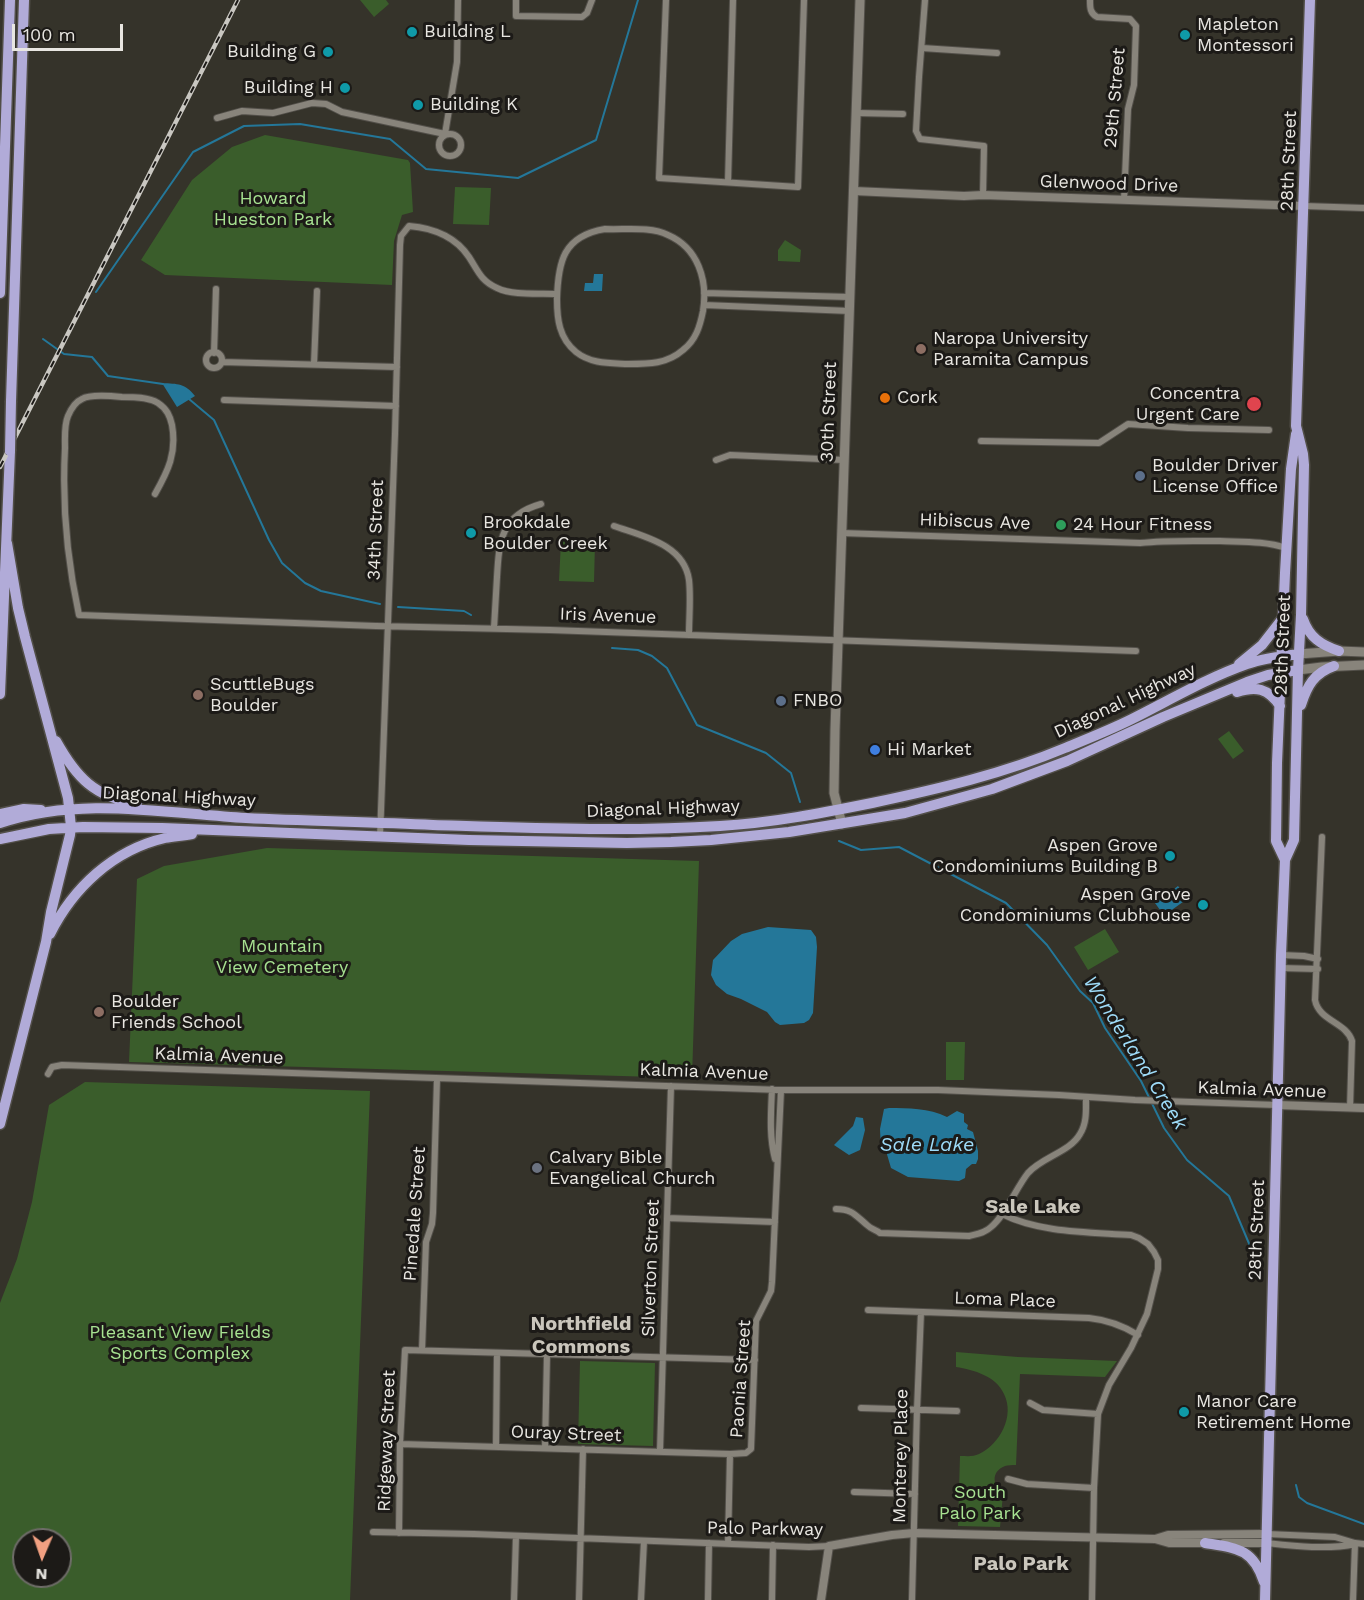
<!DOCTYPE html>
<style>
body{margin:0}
#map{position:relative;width:1364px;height:1600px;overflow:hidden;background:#35332a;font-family:"Work Sans",sans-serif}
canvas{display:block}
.north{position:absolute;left:12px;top:1528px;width:60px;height:60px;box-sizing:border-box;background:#1c1a17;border:2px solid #6e6c68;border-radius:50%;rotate:182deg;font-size:16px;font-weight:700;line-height:24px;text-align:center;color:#e8e6e1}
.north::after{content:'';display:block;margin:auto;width:21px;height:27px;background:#f2a081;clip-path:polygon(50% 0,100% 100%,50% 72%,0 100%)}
.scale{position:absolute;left:12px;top:24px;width:111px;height:27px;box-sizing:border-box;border:3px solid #e8e6e1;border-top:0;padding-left:8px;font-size:18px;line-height:21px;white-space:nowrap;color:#e8e6e1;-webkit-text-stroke:4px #1c1a17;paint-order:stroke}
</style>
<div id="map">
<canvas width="1364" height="1600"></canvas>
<div class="north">N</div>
<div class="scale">100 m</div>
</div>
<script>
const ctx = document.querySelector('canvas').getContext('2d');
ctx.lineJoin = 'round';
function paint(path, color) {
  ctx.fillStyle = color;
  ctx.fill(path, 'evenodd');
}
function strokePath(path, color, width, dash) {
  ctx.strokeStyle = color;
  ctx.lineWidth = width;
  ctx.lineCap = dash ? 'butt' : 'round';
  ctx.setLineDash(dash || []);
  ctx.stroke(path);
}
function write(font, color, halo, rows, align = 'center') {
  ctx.font = font + ' "Work Sans",sans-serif';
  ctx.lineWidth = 6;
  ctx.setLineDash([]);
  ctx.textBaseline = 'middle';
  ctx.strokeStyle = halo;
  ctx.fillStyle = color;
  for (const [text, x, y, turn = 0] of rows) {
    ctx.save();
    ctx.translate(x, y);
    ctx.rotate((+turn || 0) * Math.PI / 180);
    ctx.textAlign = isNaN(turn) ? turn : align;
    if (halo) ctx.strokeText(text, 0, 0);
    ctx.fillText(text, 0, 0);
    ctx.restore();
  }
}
const green = new Path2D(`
 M360,0H386L389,4L374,17Z
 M265,135L408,160L410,163L413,212L402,215L394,241L392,285L165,275L141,260L192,180L232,147Z
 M455,187L491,188L489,225L453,224Z
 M785,240L801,250L800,262L778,261V250Z
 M561,541L595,543L594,582L559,581Z
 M1229,731L1244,751L1233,759L1218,739Z
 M267,848L699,861L692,1078L129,1062L137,879L164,866Z
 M1105,929L1119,952L1088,970L1074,947Z
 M946,1042H965L964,1080H946Z
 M85,1082L370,1091L350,1600H0V1303L17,1259L32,1202L49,1105ZM24,1540H60V1576H24Z
 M956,1352L1018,1357L1117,1361L1105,1377L1020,1374L1016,1465C1012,1465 1008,1465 1005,1466C990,1472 993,1486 1003,1494L1000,1527L958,1526L960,1456C967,1456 973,1457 979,1454C1000,1444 1015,1416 1004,1394C996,1376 974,1370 956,1367Z
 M580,1361L655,1363L653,1446L578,1444Z`);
const water = new Path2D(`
 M594,274H603L602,291H584L585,283H593Z
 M162,383C178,384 185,383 195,396L177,407Z
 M1178,886L1187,899L1169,912L1170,914L1165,917L1155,903Z
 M768,927L811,930L816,937L817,947L813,1013L809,1020L804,1023L780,1025L775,1022L767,1012L741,999L727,994L716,985L711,975L713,960L731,941L742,934Z
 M889,1108C908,1108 929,1108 947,1117L957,1111L964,1114V1122L968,1125L967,1129L973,1132L978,1151V1159L976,1164H972L966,1169L965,1178L959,1181L908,1177L891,1168L886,1151L881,1150L880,1129L884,1109Z
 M856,1117L863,1118L865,1130L860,1150L849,1155L834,1145L853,1126Z`);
const stream = new Path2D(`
 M96,292L193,152L244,126L300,124L390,139L426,169L518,178L596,140L638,0
 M43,339L64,354L92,357L108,376L163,384
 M189,399L214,420L269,540L282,563L305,583L321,591L380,604
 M398,607L464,611L471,615
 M612,648L638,650L652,656L667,668L697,725L766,753L791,773L800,802
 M839,841L861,850L899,847L1006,903L1047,945L1080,991L1093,1003L1105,1028L1141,1081L1164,1128L1187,1160L1229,1196L1253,1253
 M1296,1485L1299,1497L1307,1503L1364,1524`);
const minor = new Path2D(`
 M516,0V16L582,17L587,13L592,0
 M666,0L659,178L798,187L804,0
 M925,0L919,77L916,131L920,139L984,146L983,195
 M1090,0C1090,8 1090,13 1097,17L1130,19L1136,26L1134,85L1128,109L1124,200
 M922,48L997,53
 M856,113L903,114
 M217,118L242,111L273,113L312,103L326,104L342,112L445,134L457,62L458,0
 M439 145a11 11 0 1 1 22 0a11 11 0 1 1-22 0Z
 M728,182L733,0
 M1304,206L1364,208
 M605,229C625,230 650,226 668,235C698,248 708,280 703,311C700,326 696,340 683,350C667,364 649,364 628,364C610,363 591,364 576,352C559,338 557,319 557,299C558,262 563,236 605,229Z
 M704,293L850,297
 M704,305L850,311
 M206 360a8 8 0 1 1 16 0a8 8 0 1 1-16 0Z
 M214,353L216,289
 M222,362L397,367
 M314,364L317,291
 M224,400L396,406
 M981,441L1099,443L1128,424L1188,428L1269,430
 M716,460L730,455L844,460
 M155,494C168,471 177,453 172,425C170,416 167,409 158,403C149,397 133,397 122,397C112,396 90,394 82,399C75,402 71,409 68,416C64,425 65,438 65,448C62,504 67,560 79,615L376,626L550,630L1136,651
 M614,526C642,536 684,544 689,580C691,598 689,617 689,635
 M841,533L1140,543C1167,540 1193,541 1220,541C1242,542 1265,541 1286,548
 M494,628C495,611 496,594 497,577C499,541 501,515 541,504
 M380,837L395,434L400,245L401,236L409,226C433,228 455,236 469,257C478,271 481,281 497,288C514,296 538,293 557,294
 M1322,837L1315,1000C1319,1021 1346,1022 1352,1041L1350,1108
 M1281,955L1304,956L1318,959
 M1280,968L1318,969
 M48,1074L52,1067L62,1065L781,1090H938L1059,1095L1135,1100L1277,1105
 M772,1089C771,1113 769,1136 775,1159
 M836,1209C852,1209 855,1215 867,1225C871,1229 876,1230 880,1233L969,1236C977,1234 985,1233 991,1227C1005,1216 1016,1188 1028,1173C1042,1157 1070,1152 1080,1134C1087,1123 1086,1110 1086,1098
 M1002,1214C1040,1233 1089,1232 1131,1235L1139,1238L1148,1244L1154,1252L1158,1260V1269L1147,1314L1131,1348L1109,1385L1098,1414L1094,1488L1092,1600
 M667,1218L775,1222
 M868,1310L1089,1318C1108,1320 1122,1325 1138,1335
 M422,1350L426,1242L432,1224L433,1213L437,1079
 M1030,1403L1043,1410L1098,1414
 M861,1408L957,1411
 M400,1444L730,1454
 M496,1447L497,1353
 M545,1448L547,1355
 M660,1451L671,1086
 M1008,1479L1027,1484L1094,1488
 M854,1492L915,1494
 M373,1532L474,1534L809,1547L829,1546
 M399,1533L400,1444L405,1350L755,1360
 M1267,1534L1335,1537L1355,1543L1364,1544
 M1267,1543C1294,1546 1328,1550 1355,1544
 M728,1544L730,1454L746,1453L751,1449L756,1321L771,1291L772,1282L781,1090
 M514,1600L516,1536
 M579,1600L583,1449
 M641,1600L644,1541
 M708,1600L709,1543
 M772,1600L773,1545
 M912,1600L917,1410L921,1312
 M1353,1600L1355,1543`);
const tertiary = new Path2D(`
 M854,191L964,196L983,195L1304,206
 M1277,1105L1364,1108
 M1155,1539L1168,1535L1267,1534
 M1224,1543H1267
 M821,1600L829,1546L892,1535L914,1533L1155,1539L1169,1543H1209`);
const secondary = new Path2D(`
 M1299,654L1339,651L1364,652
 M1298,670L1322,667L1364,665
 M842,824L834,793L835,730L860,0`);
const trunk = new Path2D(`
 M0,293L10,0
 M11,401L24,0
 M1303,619C1309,637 1321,645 1339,651
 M1239,664L1262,645L1283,618
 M1237,692C1256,686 1268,688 1280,706
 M0,694L10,451
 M1301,705C1307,686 1314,673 1334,666
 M56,741C76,777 95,798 137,803
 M0,814L24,809L41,810
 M0,823C80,796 164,813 246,818C308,821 370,822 433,825C529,828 625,832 720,826C772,823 822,813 872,803C938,789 1003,774 1065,748C1087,739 1110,730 1132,719C1170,700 1207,678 1247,664C1264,658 1282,656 1299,654
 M0,839L49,829L83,827L162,828L469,840L627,843L671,842L711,840L789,832L905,813L992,789L1067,761L1163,717L1247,682L1268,675L1298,670
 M1285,860L1276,841L1277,763L1285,573L1291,469L1296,434
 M50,934C73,888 113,850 165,838C174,836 183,836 192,834
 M0,1124L46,942L51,912L70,835L71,827L68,798L25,637L18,608L7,543
 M1205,1543C1236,1548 1253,1548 1264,1582
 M1265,1600L1281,955L1285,860L1294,840L1298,670L1301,615L1304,465L1303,454L1296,426L1310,0`);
const rail = new Path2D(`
 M0,467L238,0`);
const trunkBridge = new Path2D(`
 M10,451L11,401`);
const markers = [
 [412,32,6,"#0f9aa8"],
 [1185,35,6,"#0f9aa8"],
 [328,52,6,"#0f9aa8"],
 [345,88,6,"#0f9aa8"],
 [418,105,6,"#0f9aa8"],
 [921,349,6,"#8d6e63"],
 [885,398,6,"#e8710a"],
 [1254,404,8,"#e0444e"],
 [1140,476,6,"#5c6f8a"],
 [1061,525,6,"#2e9e5b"],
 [471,533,6,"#0f9aa8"],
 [198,695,6,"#8d6e63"],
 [781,701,6,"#5c6f8a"],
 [875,750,6,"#3f7fe0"],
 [1170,856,6,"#0f9aa8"],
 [1203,905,6,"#0f9aa8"],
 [99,1012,6,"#8d6e63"],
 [537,1168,6,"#6b7280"],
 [1184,1412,6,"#0f9aa8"]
];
const poiNames = [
 ["Mapleton",1197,25],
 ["Montessori",1197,46],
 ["Building L",424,32],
 ["Building G",316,52,"right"],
 ["Building H",333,88,"right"],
 ["Building K",430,105],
 ["Naropa University",933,339],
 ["Paramita Campus",933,360],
 ["Concentra",1240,394,"right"],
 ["Urgent Care",1240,415,"right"],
 ["Cork",897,398],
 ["Boulder Driver",1152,466],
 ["License Office",1152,487],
 ["Brookdale",483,523],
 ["Boulder Creek",483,544],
 ["24 Hour Fitness",1073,525],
 ["ScuttleBugs",210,685],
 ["Boulder",210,706],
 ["FNBO",793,701],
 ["Hi Market",887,750],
 ["Aspen Grove",1158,846,"right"],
 ["Condominiums Building B",1158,867,"right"],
 ["Aspen Grove",1191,895,"right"],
 ["Condominiums Clubhouse",1191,916,"right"],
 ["Boulder",111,1002],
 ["Friends School",111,1023],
 ["Calvary Bible",549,1158],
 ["Evangelical Church",549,1179],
 ["Manor Care",1196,1402],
 ["Retirement Home",1196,1423]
];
const streetNames = [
 ["29th Street",1115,98,-85],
 ["28th Street",1289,161,-88],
 ["Glenwood Drive",1109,184,2],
 ["30th Street",829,412,-88],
 ["Hibiscus Ave",975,522,2],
 ["34th Street",376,530,-88],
 ["Iris Avenue",608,616,2],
 ["28th Street",1283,645,-88],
 ["Diagonal Highway",1125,701,-25],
 ["Diagonal Highway",179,797,3],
 ["Diagonal Highway",663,809,-2],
 ["Kalmia Avenue",219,1056,2],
 ["Kalmia Avenue",704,1072,2],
 ["Kalmia Avenue",1262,1090,2],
 ["Pinedale Street",415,1214,-86],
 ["28th Street",1257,1230,-88],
 ["Silverton Street",651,1268,-88],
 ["Loma Place",1005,1300,2],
 ["Paonia Street",741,1379,-86],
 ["Ouray Street",566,1434,2],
 ["Ridgeway Street",387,1441,-88],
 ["Monterey Place",901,1456,-89],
 ["Palo Parkway",765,1529,1]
];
const parkNames = [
 ["Howard",273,199],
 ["Hueston Park",273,220],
 ["Mountain",282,947],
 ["View Cemetery",282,968],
 ["Pleasant View Fields",180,1333],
 ["Sports Complex",180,1354],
 ["South",980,1493],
 ["Palo Park",980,1514]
];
const waterNames = [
 ["Wonderland Creek",1135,1053,58],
 ["Sale Lake",927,1145]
];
const neighbourhoodNames = [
 ["Sale Lake",1033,1207],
 ["Northfield",581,1324],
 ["Commons",581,1347],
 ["Palo Park",1021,1564]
];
paint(green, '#3a5d2b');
paint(water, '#247799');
strokePath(stream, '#247799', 2);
strokePath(minor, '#524f49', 8);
strokePath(tertiary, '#524f49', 10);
strokePath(secondary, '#524f49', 11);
strokePath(trunk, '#524f49', 13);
strokePath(minor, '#88847b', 6);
strokePath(tertiary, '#88847b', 8);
strokePath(secondary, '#88847b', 9);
strokePath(trunk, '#b1abd8', 10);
strokePath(rail, '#c9c7c1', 4.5);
strokePath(rail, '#1c1a17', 2, [7]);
strokePath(trunkBridge, '#524f49', 13, []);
strokePath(trunkBridge, '#b1abd8', 10);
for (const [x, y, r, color] of markers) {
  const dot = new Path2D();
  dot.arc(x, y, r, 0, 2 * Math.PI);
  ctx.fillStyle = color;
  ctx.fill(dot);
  strokePath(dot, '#1c1a17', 2);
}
write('18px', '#e8e6e1', '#1c1a17', poiNames, 'left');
write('18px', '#e8e6e1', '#1c1a17', streetNames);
write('18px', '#a7e291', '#1c1a17', parkNames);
write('italic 20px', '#9edbf8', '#1c1a17', waterNames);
write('bold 20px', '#cac6bc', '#1c1a17', neighbourhoodNames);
</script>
